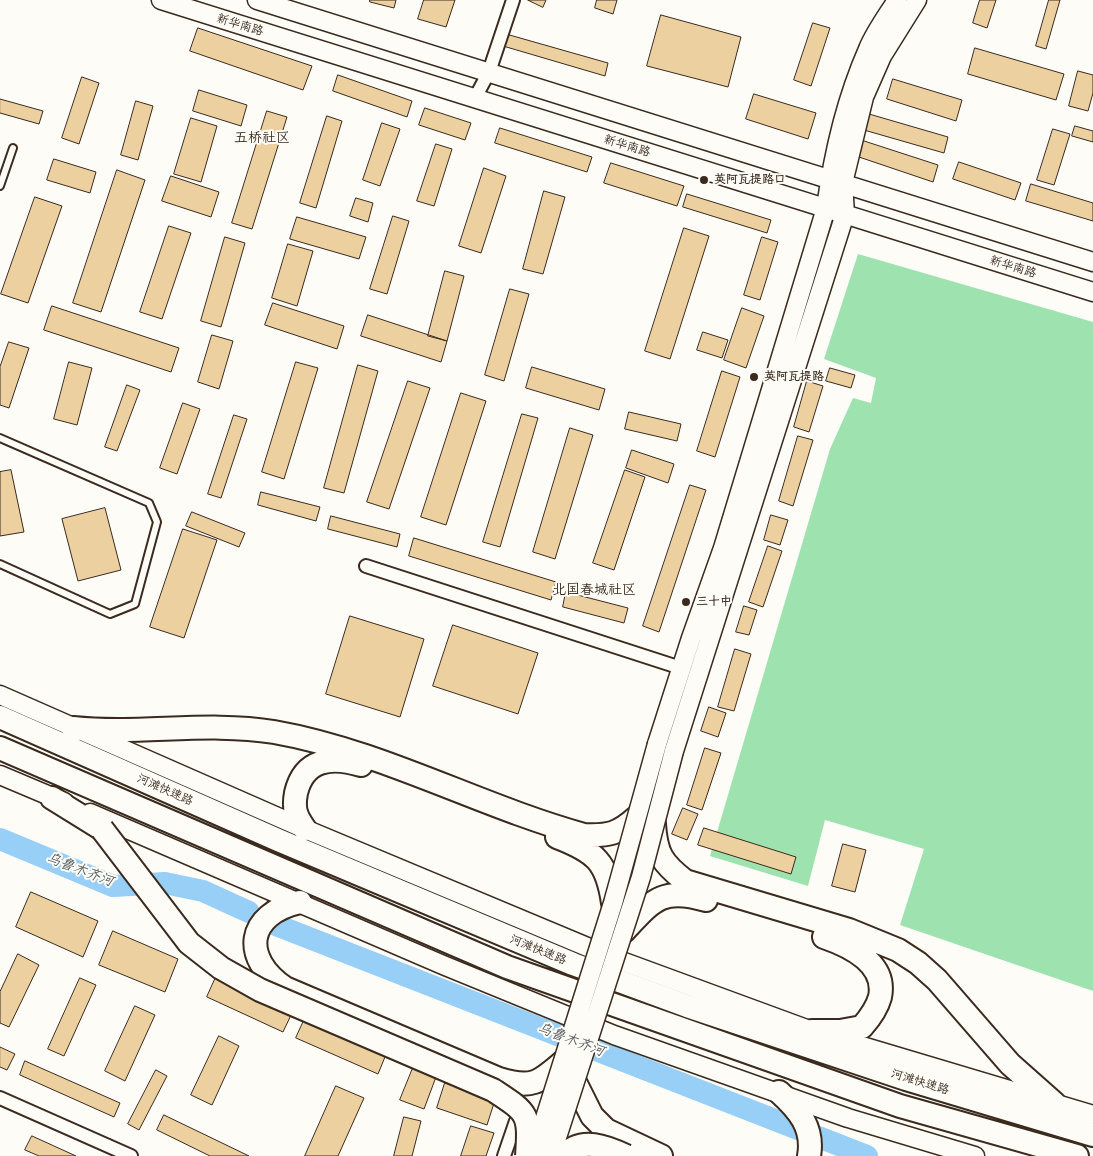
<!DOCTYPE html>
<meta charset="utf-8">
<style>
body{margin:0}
canvas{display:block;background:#fdfcf7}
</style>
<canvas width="1093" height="1156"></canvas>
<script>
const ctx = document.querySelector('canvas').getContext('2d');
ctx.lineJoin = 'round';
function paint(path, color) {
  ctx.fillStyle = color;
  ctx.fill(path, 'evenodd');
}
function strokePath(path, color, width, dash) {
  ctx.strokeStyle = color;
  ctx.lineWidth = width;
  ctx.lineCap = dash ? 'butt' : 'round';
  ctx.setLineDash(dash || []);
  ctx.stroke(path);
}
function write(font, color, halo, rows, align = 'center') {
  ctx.font = font + ' "Playpen Sans","LXGW WenKai TC",sans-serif';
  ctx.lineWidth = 4;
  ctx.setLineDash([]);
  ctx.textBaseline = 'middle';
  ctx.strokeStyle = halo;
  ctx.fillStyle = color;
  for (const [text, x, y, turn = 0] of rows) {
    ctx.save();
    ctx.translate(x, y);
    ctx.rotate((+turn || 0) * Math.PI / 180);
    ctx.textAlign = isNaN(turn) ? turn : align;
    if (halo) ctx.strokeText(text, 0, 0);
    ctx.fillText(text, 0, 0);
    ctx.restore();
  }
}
const green = new Path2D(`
 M858,254L1093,322V991L900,925L924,849L825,820L808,886L710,856L830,449L853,398L871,403L876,378L824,359Z`);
const river = new Path2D(`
 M0,839L113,886L165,883L203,891L249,912
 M276,925L867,1156`);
const building = new Path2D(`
 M370,0H396L394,8L370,2Z
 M424,0H455L446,27L418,19Z
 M528,0H546L543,7Z
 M597,0H617L613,14L595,8Z
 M980,0H996L987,28L973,23Z
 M1049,0H1060L1046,49L1036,46Z
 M661,15L741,37L728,87L647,66Z
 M813,23L830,28L811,86L794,80Z
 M198,28L312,66L303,90L190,51Z
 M506,34L608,63L605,76L503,46Z
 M975,48L1064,74L1056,100L968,74Z
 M1078,71L1093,75V93L1088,111L1069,106Z
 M338,75L412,101L407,117L333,91Z
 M82,77L99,83L79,144L62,138Z
 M893,79L962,100L956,121L887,99Z
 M199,90L247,105L241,126L193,111Z
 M754,94L816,113L808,139L746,119Z
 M0,99L43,111L39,124L0,113Z
 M136,101L153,106L138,160L121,155Z
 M425,108L471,123L465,140L419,125Z
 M267,111L287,117L252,229L232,223Z
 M869,114L948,137L944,153L864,130Z
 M327,116L342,121L316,208L300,203Z
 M191,118L217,126L201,182L174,174Z
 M382,123L400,129L380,186L363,180Z
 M1075,126L1093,131V142L1072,136Z
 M500,128L592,157L587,172L495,143Z
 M1053,129L1070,134L1054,185L1037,180Z
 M858,139L938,165L933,182L853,155Z
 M436,144L452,149L434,206L417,201Z
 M54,159L96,172L90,193L47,180Z
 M959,162L1021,183L1015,200L953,179Z
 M611,163L684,186L677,206L604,183Z
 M484,168L506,176L481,253L459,246Z
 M117,170L145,180L101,312L73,303Z
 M171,176L219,192L211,217L162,201Z
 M1031,184L1093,203V221L1026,201Z
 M544,191L565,197L543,274L523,269Z
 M687,194L771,220L767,233L683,207Z
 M35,197L62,206L28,303L1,294Z
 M356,198L373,203L368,222L350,216Z
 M393,216L409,221L387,294L370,289Z
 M297,217L366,237L359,259L290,239Z
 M169,226L191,233L162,319L140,312Z
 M684,228L709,236L670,359L645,351Z
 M225,237L245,243L221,327L201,321Z
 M762,237L778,242L760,300L744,295Z
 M288,244L313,251L297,306L272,298Z
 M445,271L464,276L447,341L428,336Z
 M510,289L529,294L504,381L485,375Z
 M273,303L344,326L337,349L265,325Z
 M52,306L179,348L171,372L44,330Z
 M742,308L764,316L746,368L724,360Z
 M368,315L447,341L441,362L361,336Z
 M703,332L728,340L722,358L697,350Z
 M212,335L233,341L219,389L198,382Z
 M9,342L29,348L9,408L0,405V367Z
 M69,362L92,368L77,425L54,419Z
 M296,362L318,368L284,479L262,472Z
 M358,365L378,371L344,493L324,488Z
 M532,367L605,389L599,410L526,388Z
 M830,368L855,375L851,388L826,381Z
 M722,371L740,377L715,457L697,451Z
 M408,381L430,388L389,509L367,502Z
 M807,381L823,386L809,432L794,427Z
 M127,385L140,390L117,451L105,447Z
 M461,393L486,401L446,525L421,517Z
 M183,403L200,409L177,474L160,468Z
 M629,412L681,424L677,441L625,429Z
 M522,414L538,418L500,547L483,542Z
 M234,415L247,419L221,498L208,494Z
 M570,428L593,435L555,559L533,552Z
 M798,436L813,440L793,506L779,501Z
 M632,450L674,464L668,483L626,468Z
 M11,470L24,532L0,536V472Z
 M625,470L645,477L614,570L593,563Z
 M690,485L706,490L659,632L643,626Z
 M261,492L320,507L316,521L258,505Z
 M105,508L121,570L78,581L62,519Z
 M192,512L245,533L239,547L186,526Z
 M771,515L788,520L780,545L764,540Z
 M331,516L400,534L397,547L328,529Z
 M183,529L217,540L184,638L150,627Z
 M414,538L556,582L551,600L409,556Z
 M768,546L782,551L763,607L749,602Z
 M566,592L628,608L624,623L563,607Z
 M744,606L757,610L749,635L736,632Z
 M350,616L424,639L400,717L326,694Z
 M453,625L538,653L518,714L433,686Z
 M735,649L751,654L734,711L718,707Z
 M709,707L726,713L718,737L701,731Z
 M705,748L721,753L702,810L687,805Z
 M683,808L698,814L687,840L672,834Z
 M704,828L796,857L791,874L698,845Z
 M843,844L866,850L855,892L832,886Z
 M31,892L98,921L83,957L16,927Z
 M113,931L178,959L165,992L99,965Z
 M18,954L39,965L9,1027L0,1023V992Z
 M216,977L292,1013L283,1032L207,997Z
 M80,978L96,985L64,1056L48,1049Z
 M135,1006L155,1015L125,1081L105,1071Z
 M306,1016L387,1052L378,1074L296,1038Z
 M219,1036L239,1046L212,1105L191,1095Z
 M0,1047L15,1054L7,1070L0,1067Z
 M25,1061L120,1103L114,1117L20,1075Z
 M413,1068L436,1077L424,1109L400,1100Z
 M156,1070L167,1076L139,1130L128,1124Z
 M445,1083L495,1100L487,1125L437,1108Z
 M336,1086L364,1098L338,1156H305Z
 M164,1115L249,1156H210L157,1130Z
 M404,1117L421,1121L412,1156H394Z
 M471,1126L494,1133L486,1156H461Z
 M32,1136L76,1156H39L25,1150Z`);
const lane = new Path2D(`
 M0,186L13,148
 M0,438L149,503L157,522L135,604L110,614L0,564`);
const street = new Path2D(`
 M475,98L489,72L513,0
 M366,566L681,668
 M0,1098L131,1156
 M504,1156L516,1121L530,1127`);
const secondary = new Path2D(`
 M161,0L1093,292
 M257,0L1093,262
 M0,695L305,829L616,959L812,1031L1093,1115
 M657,744L691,638L723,548L826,208C833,155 846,99 868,49C875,32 887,16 897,0
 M674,751L845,214L843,183L864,97L882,56L917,0
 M0,775L64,802
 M90,813L443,965L614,1035L848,1118L975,1156`);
const highway = new Path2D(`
 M0,717L278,840L573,964L687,1006L906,1079L1093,1135
 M73,728C140,735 208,721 274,732C382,751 479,806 584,835C609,836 618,834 637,817
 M0,748L507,967L900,1106L1077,1156
 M52,798L102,829
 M654,824C656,854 662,863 685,881L849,930L898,950L918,963L937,980L1010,1064L1054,1103
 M305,829C296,817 293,809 296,793C304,759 331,756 361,765
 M557,837C596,852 607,862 613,903
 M300,902C246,914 241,958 285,988L499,1079C532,1089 539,1083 564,1061
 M624,931C653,900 662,887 706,900
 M812,1031H840L862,1027C869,1019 877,1008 880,997C887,963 850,946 824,937
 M575,1082L592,1116L606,1130L661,1156
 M779,1092C799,1110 814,1128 809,1156`);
const secondaryBridge = new Path2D(`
 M533,1156L613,903L657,744
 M551,1156L641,877L674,751`);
const highwayBridge = new Path2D(`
 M102,829L189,943L221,968L260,990L493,1090C528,1113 530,1113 527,1156
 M564,1156C581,1136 607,1147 626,1156`);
const markers = [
 [704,180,5,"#3b2a1e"],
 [754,377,5,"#3b2a1e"],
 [686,602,5,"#3b2a1e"]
];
const streetNames = [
 ["新华南路",240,25,17],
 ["新华南路",627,146,17],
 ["新华南路",1013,267,17],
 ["河滩快速路",165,790,24],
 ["河滩快速路",538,950,22],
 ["河滩快速路",920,1082,17]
];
const poiNames = [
 ["英阿瓦提路口",714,180],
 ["英阿瓦提路",764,377],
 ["三十中",696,602]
];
const neighbourhoodNames = [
 ["五桥社区",262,138],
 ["北国春城社区",594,590]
];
const waterNames = [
 ["乌鲁木齐河",80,870,21],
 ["乌鲁木齐河",571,1040,21]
];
paint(green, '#9ee3af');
strokePath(river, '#98cff7', 22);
paint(building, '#ecd0a0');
strokePath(building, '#3b2a1e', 1);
strokePath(lane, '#3b2a1e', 10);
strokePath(street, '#3b2a1e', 16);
strokePath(secondary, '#3b2a1e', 21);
strokePath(highway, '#3b2a1e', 26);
strokePath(lane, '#fdfcf7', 6);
strokePath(street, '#fdfcf7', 12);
strokePath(secondary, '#fdfcf7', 18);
strokePath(highway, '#fdfcf7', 22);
strokePath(secondaryBridge, '#3b2a1e', 21, []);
strokePath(highwayBridge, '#3b2a1e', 26, []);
strokePath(secondaryBridge, '#fdfcf7', 18);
strokePath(highwayBridge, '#fdfcf7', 22);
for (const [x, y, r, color] of markers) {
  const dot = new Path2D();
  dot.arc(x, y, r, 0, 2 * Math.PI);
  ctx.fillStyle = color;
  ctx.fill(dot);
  strokePath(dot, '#fdfcf7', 2);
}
write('12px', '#3b2a1e', '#fdfcf7', streetNames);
write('bold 12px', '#3b2a1e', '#fdfcf7', poiNames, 'left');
write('14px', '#3b2a1e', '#fdfcf7', neighbourhoodNames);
write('italic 14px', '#575c5f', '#fdfcf7', waterNames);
</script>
